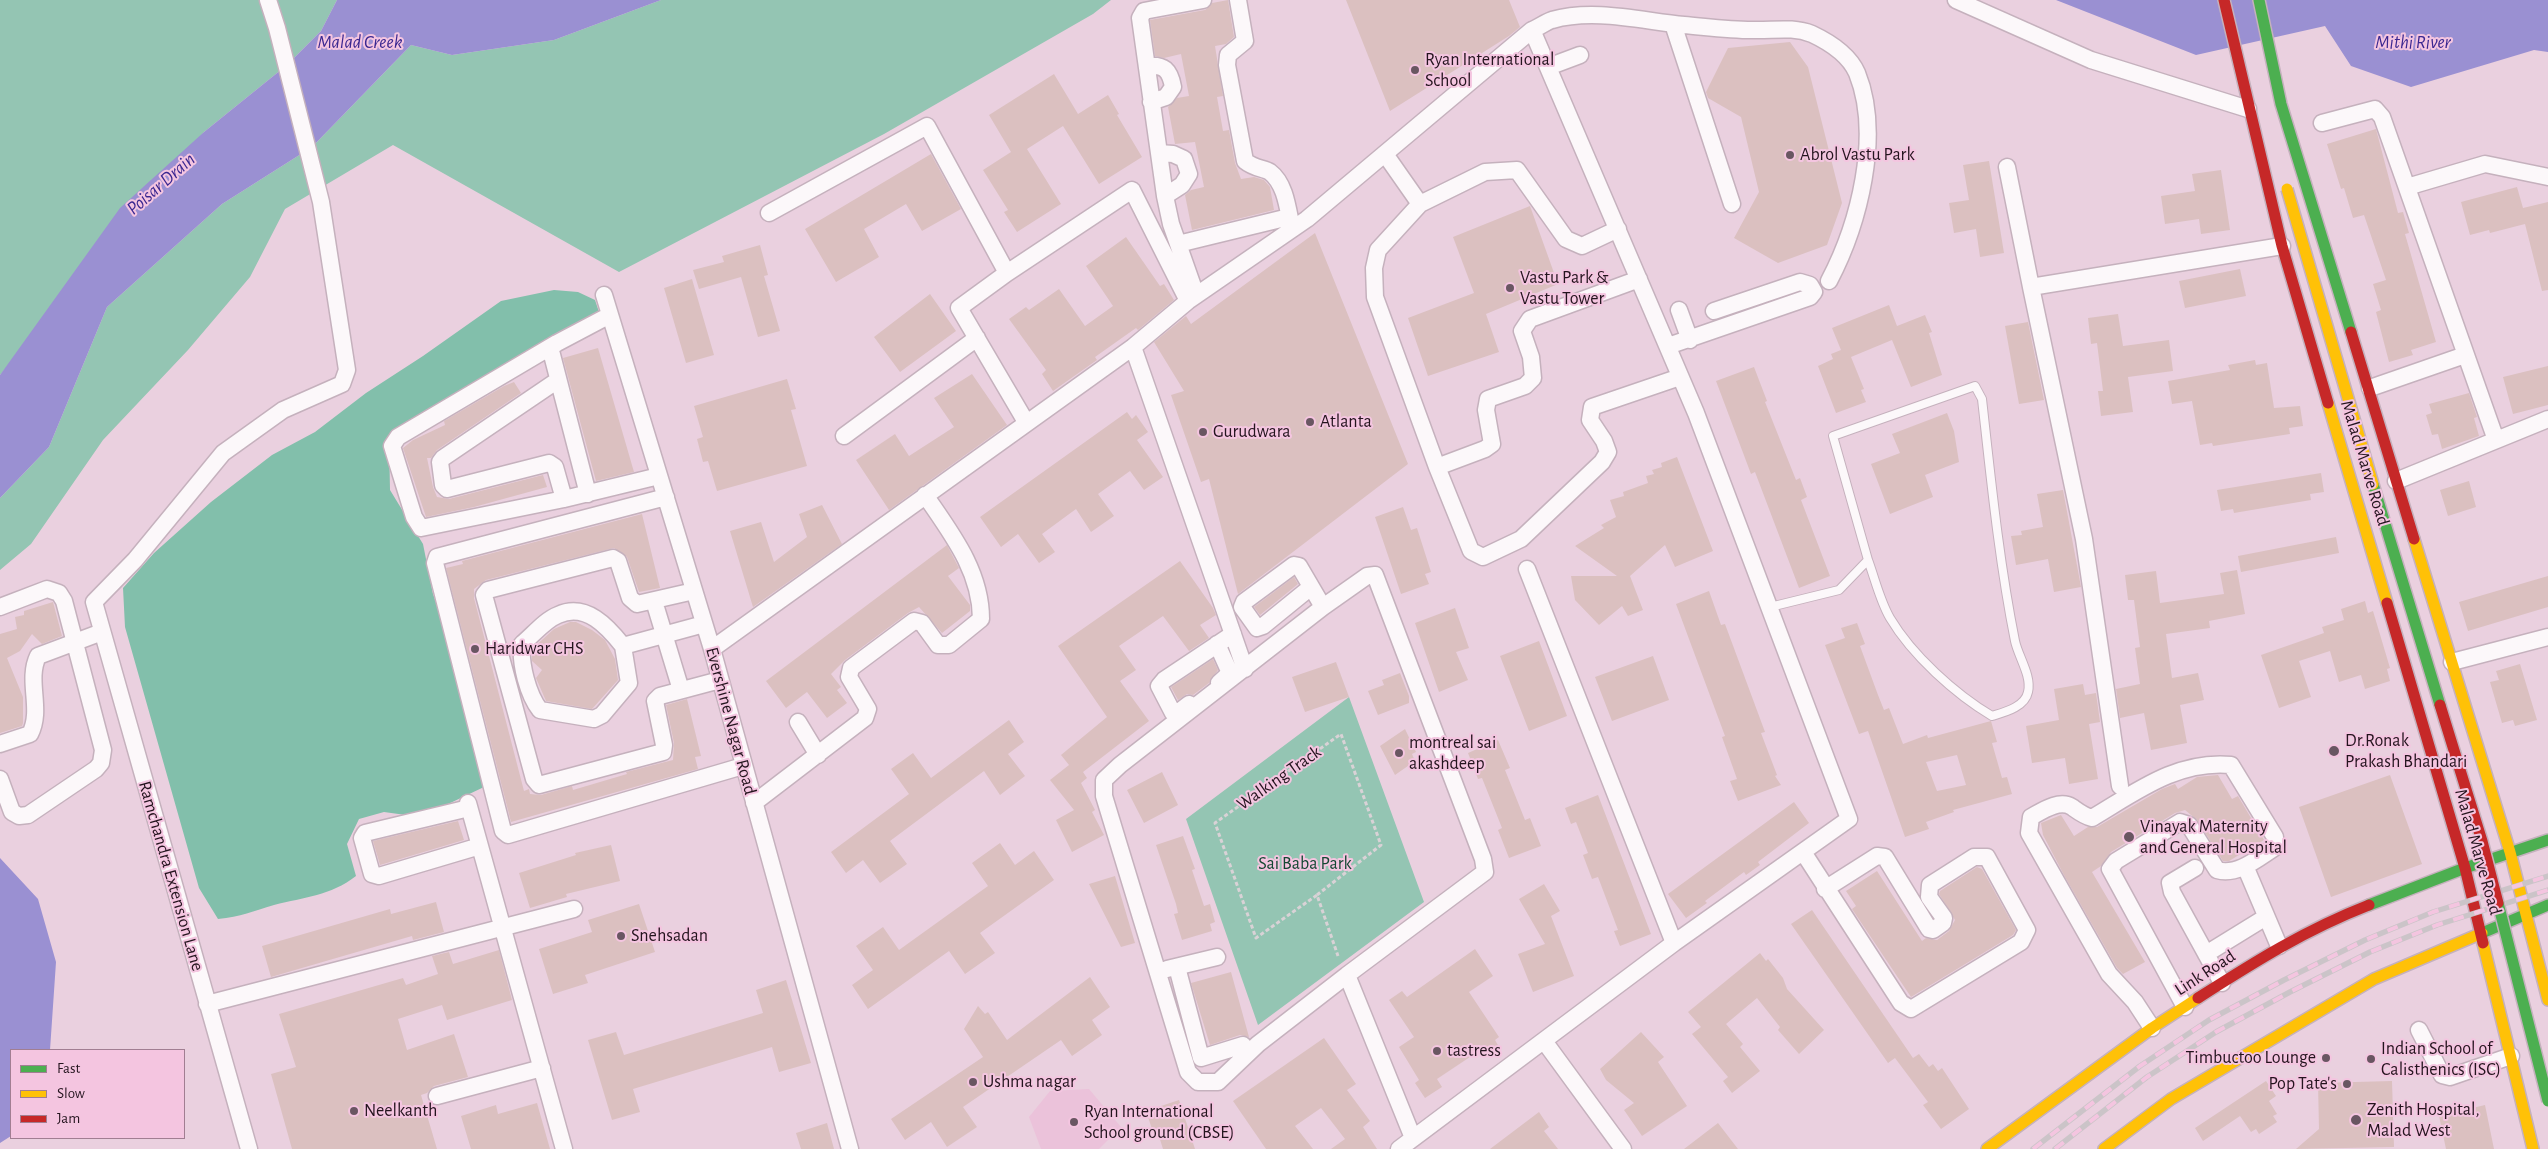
<!DOCTYPE html>
<style>
body{margin:0}
#map{position:relative;width:2548px;height:1149px;overflow:hidden;background:#ead0df;font-family:"Alegreya Sans",sans-serif}
canvas{display:block}
.legend{position:absolute;left:10px;top:1049px;width:175px;height:90px;box-sizing:border-box;background:#f4c5e0;border:1px solid #a17e92;margin:0;padding:6px 9px;list-style:none;font-size:15px;color:#24141e}
.legend li{display:flex;align-items:center;gap:10px;height:25px}
.legend b{width:25px;border:1px solid #a17e92}
</style>
<div id="map">
<canvas width="2548" height="1149"></canvas>
<ul class="legend">
<li><b style="height:6px;background:#4caf50"></b>Fast</li>
<li><b style="height:6px;background:#ffc107"></b>Slow</li>
<li><b style="height:6px;background:#c62828"></b>Jam</li>
</ul>
</div>
<script>
const ctx = document.querySelector('canvas').getContext('2d');
ctx.lineJoin = 'round';
function paint(path, color) {
  ctx.fillStyle = color;
  ctx.fill(path, 'evenodd');
}
function strokePath(path, color, width, dash) {
  ctx.strokeStyle = color;
  ctx.lineWidth = width;
  ctx.lineCap = dash ? 'butt' : 'round';
  ctx.setLineDash(dash || []);
  ctx.stroke(path);
}
function write(font, color, halo, rows, align = 'center') {
  ctx.font = font + ' "Alegreya Sans",sans-serif';
  ctx.lineWidth = 4;
  ctx.setLineDash([]);
  ctx.textBaseline = 'middle';
  ctx.strokeStyle = halo;
  ctx.fillStyle = color;
  for (const [text, x, y, turn = 0] of rows) {
    ctx.save();
    ctx.translate(x, y);
    ctx.rotate((+turn || 0) * Math.PI / 180);
    ctx.textAlign = isNaN(turn) ? turn : align;
    if (halo) ctx.strokeText(text, 0, 0);
    ctx.fillText(text, 0, 0);
    ctx.restore();
  }
}
const built = new Path2D(`
 M1089,1089L1121,1127L1099,1149H1041L1029,1117L1050,1091Z`);
const green = new Path2D(`
 M0,0H337L321,31L287,65L204,132L0,375Z
 M661,0H1111L1093,14L884,134L619,272L393,145L285,209L250,277L188,350L103,440L31,544L0,570V498L49,447L107,307L222,204L312,147L411,45L452,55L554,40Z
 M1349,697L1424,902L1258,1025L1186,819Z`);
const forest = new Path2D(`
 M554,290L578,292L595,300L599,312L559,332L389,437L390,490L423,544L433,594L454,652L484,787L446,805L413,816L384,812L359,819L347,844L356,876C330,896 305,897 274,905C253,911 241,917 218,919L199,888L125,627L123,588L154,553L211,502L272,455L315,432L366,393L423,356L501,301Z`);
const water = new Path2D(`
 M337,0H661L554,40L452,55L411,45L312,147L222,204L107,307L49,447L0,498V375L120,208L204,132L287,65L321,31Z
 M2056,0H2548V52L2534,50L2411,87L2351,66L2325,26L2196,55Z
 M0,858L38,899L56,962L50,1050H11V1136L0,1143Z`);
const building = new Path2D(`
 M1228,0L1234,37L1226,44L1215,46L1223,96L1217,97L1223,131L1229,130L1235,163L1241,179L1254,177L1264,180L1270,187L1274,210L1192,230L1185,195L1191,190L1204,187L1195,142L1175,144L1168,107L1177,98L1189,96L1181,54L1164,58L1155,56L1150,20L1205,10L1212,3Z
 M1346,0H1509L1520,27L1509,36L1390,111Z
 M1790,42L1808,67L1842,203L1827,245L1778,263L1734,238L1759,192L1741,117L1708,98L1706,92L1728,48Z
 M1054,74L1078,114L1108,95L1119,114L1117,115L1142,157L1099,184L1063,126L1027,149L1061,204L1017,232L1004,212L1008,210L983,170L1011,152L989,115Z
 M2376,129L2398,213L2403,212L2409,233L2405,234L2436,342L2411,350L2413,355L2389,362L2376,312L2381,310L2373,284L2386,280L2364,215L2353,218L2344,188L2341,189L2327,144Z
 M931,154L961,209L922,231L906,204L864,229L879,257L836,282L805,229Z
 M1989,161L2004,253L1980,257L1976,229L1954,233L1949,203L1969,200L1963,165Z
 M2221,170L2230,230L2201,234L2199,219L2165,224L2161,196L2195,191L2192,174Z
 M2517,187L2523,208L2548,202V290L2542,291L2525,224L2490,233L2489,230L2470,235L2461,202Z
 M1530,206L1558,284L1486,314L1499,352L1428,376L1408,318L1474,293L1453,237Z
 M1315,233L1408,464L1238,594L1209,479L1201,482L1171,395L1184,391L1154,342L1186,316L1191,324Z
 M1126,237L1160,286L1164,284L1174,300L1138,330L1136,328L1095,357L1097,360L1053,391L1042,374L1046,370L1009,319L1026,307L1029,310L1059,289L1085,326L1113,306L1086,266Z
 M760,245L768,275L764,276L780,331L758,337L741,277L699,289L693,270L724,262L722,256Z
 M2240,269L2246,296L2185,308L2179,281Z
 M692,279L714,355L686,363L664,288Z
 M930,294L956,331L900,372L874,337Z
 M1889,305L1897,326L1925,315L1932,332L1929,333L1942,375L1911,387L1892,340L1851,357L1864,389L1861,390L1866,402L1836,413L1818,366L1833,359L1831,354L1841,350L1832,328Z
 M2118,314L2123,346L2169,340L2173,371L2128,377L2133,412L2101,416L2098,391H2103L2097,343L2091,344L2088,318Z
 M2028,322L2044,400L2019,404L2005,326Z
 M598,348L634,472L596,481L563,358Z
 M2255,360L2256,365L2267,363L2274,408L2300,406L2303,426L2289,428L2290,434L2213,446L2212,443L2200,445L2192,401L2172,404L2168,381L2230,370L2228,365Z
 M2548,366V405L2513,414L2503,377Z
 M1754,367L1767,401L1765,402L1796,480L1800,478L1807,497L1801,500L1830,576L1799,588L1755,472L1751,474L1716,381Z
 M972,374L1007,425L889,510L856,460L895,434L909,456L954,427L934,398Z
 M787,379L796,409L791,410L807,466L717,491L708,461L703,462L697,439L703,437L694,406Z
 M514,382L521,393L437,450L431,458H427L433,487L437,497L449,499L543,475L547,487L474,507L426,517L403,448L413,440L445,425L444,421L504,386Z
 M2469,393L2477,417L2474,418L2479,436L2442,449L2438,434L2432,435L2426,415L2432,413L2429,404Z
 M1127,412L1132,419L1136,415L1148,432L1137,440L1163,477L1144,490L1130,471L1098,494L1114,516L1091,532L1076,509L1042,534L1055,552L1039,563L1018,534L1001,547L980,517Z
 M1947,413L1954,431L1959,462L1925,475L1933,497L1890,514L1871,464L1900,453L1892,434Z
 M1677,457L1713,551L1675,567L1665,545L1630,576L1643,610L1628,616L1622,606L1599,625L1575,600L1571,576H1617L1575,546L1604,528L1601,525L1616,517L1610,500L1624,496L1623,492L1648,483L1646,476L1654,474L1652,470L1662,467L1661,463Z
 M2321,473L2324,492L2310,494L2311,500L2234,513L2233,509L2221,511L2217,490Z
 M2469,481L2476,507L2448,516L2440,490Z
 M2063,490L2081,587L2054,592L2048,559L2016,565L2011,536L2022,535L2021,531L2043,527L2037,494Z
 M822,505L842,544L753,607L730,531L761,522L774,562L807,537L799,514Z
 M1403,507L1411,530L1417,528L1431,572L1425,574L1429,584L1401,594L1375,517Z
 M642,514L660,588L639,592L627,557L614,548L486,580L474,589V598L524,791L529,789L530,794L541,795L572,786L573,790L627,774L626,772L673,760L674,743L666,705L687,699L701,756L695,757L698,769L511,822L446,568L463,564L462,561Z
 M2336,537L2339,553L2241,572L2238,556Z
 M947,545L959,568L948,576L970,605V611L942,633L919,607L908,613L845,660L831,674L841,687L837,690L847,703L827,718L807,692L786,708L766,681Z
 M1180,561L1213,608L1216,615L1200,625L1209,638L1189,651L1163,616L1119,646L1136,670L1120,681L1149,721L1083,772L1087,778L1081,783L1095,810L1092,812L1104,835L1072,852L1056,820L1074,810L1050,780L1069,765L1061,755L1107,717L1058,646Z
 M2237,570L2245,614L2209,621L2210,628L2166,634L2172,678L2198,673L2204,700L2180,705L2187,743L2151,750L2144,713L2120,718L2116,689L2140,684L2135,648L2140,647L2134,600H2128L2125,575L2156,571L2160,603L2224,594L2220,573Z
 M2548,576V607L2468,631L2459,602Z
 M1294,577L1298,584L1260,615L1254,607Z
 M1709,591L1721,625L1725,624L1765,732L1761,733L1777,775L1775,776L1781,785L1738,801L1730,781L1737,779L1722,737L1725,736L1676,604Z
 M2365,601L2368,613L2373,611L2390,668L2387,669L2390,681L2365,689L2361,675L2339,682L2330,651L2299,661L2311,697L2279,708L2261,655L2324,633L2322,627L2344,620L2341,609Z
 M53,602L62,636L42,644L32,634L20,651L7,658L23,697V723L22,726L0,733V634L17,629L15,617L24,615V611Z
 M1455,608L1469,648L1456,652L1468,680L1439,692L1415,623Z
 M570,622H576L592,630L605,640L615,659L618,680L592,709L546,701L536,678L542,670L532,661V649L554,629Z
 M1857,623L1865,644L1860,646L1878,695L1884,710L1889,708L1903,744L1927,735L1928,738L1991,721L1997,742L1992,743L2002,778L2007,777L2012,794L1953,810L1954,812L1926,822L1929,829L1905,837L1868,731L1859,734L1825,645L1845,638L1841,628ZM1957,755L1966,785L1937,791L1926,762Z
 M1539,641L1567,716L1529,731L1500,656Z
 M1653,656L1669,700L1612,721L1595,677Z
 M1213,659L1218,670L1209,683L1193,695L1187,694L1178,700L1171,687Z
 M1336,662L1349,697L1305,712L1292,677Z
 M2520,664L2537,720L2515,726L2513,720L2502,723L2490,682L2499,680L2496,671Z
 M1400,673L1409,696V703L1378,715L1368,691L1384,685L1382,680Z
 M2083,684L2085,695L2096,693L2100,722L2089,724L2098,779L2069,784L2065,758L2032,763L2026,726L2059,720L2054,689Z
 M1009,720L1024,742L1008,754L1025,776L1000,795L984,771L890,841L907,864L880,883L863,860L846,873L831,852L909,794L891,769L913,753L931,778Z
 M1405,729L1416,752L1412,754L1415,761L1395,775L1380,746Z
 M1498,740L1510,768L1505,770L1525,820L1530,818L1541,846L1509,858L1498,830L1502,828L1482,778L1478,779L1468,753Z
 M1162,772L1178,805L1144,823L1127,790Z
 M2218,775L2232,799L2238,796L2264,840L2229,861H2223L2197,820L2185,810L2175,813L2111,852L2101,866L2092,872L2145,962L2123,974L2117,968L2065,877L2043,835L2041,823L2061,815L2074,836L2088,827H2097L2162,789L2175,784L2178,789L2197,777Z
 M2390,775L2422,864L2331,897L2299,807Z
 M1598,795L1651,934L1620,946L1614,931L1618,930L1598,877L1592,879L1583,855L1588,853L1576,822L1571,824L1565,808Z
 M1794,802L1809,823L1758,862L1760,865L1746,875L1744,872L1705,901L1707,903L1686,918L1668,894Z
 M458,821L464,840L380,865L373,841Z
 M1183,836L1195,869L1192,870L1204,906L1210,904L1215,922L1210,924L1212,931L1182,940L1174,914L1178,913L1176,904L1156,845Z
 M1000,843L1015,865L1034,851L1054,880L980,933L995,953L965,974L949,951L868,1009L852,985L873,970L856,946L883,927L899,950L988,886L972,863Z
 M611,845L620,881L566,894L567,897L530,908L519,873L576,855L575,853Z
 M1977,867L1982,869L2016,930L2013,935L1911,997L1852,909L1856,906L1846,891L1877,871L1922,941L1926,938L1937,940L1949,931L1955,920L1939,894L1940,891Z
 M1115,876L1135,943L1121,947L1089,884Z
 M1544,884L1560,911L1551,916L1574,976L1533,992L1518,954L1545,944L1519,899Z
 M436,902L444,932L413,940L412,936L271,977L262,946L390,909L391,914Z
 M639,904L655,952L585,975L588,983L553,994L539,949L592,932L588,920Z
 M1812,910L1913,1058L1919,1054L1929,1067L1933,1064L1938,1071L1942,1068L1969,1109L1941,1129L1923,1105L1928,1102L1895,1058L1888,1063L1791,924Z
 M1475,949L1493,976L1469,992L1499,1037L1495,1040L1499,1047L1486,1055L1482,1049L1437,1079L1442,1087L1425,1098L1415,1083L1419,1080L1399,1047L1414,1037L1389,1000L1402,991L1407,997Z
 M499,950L512,1000L447,1020L442,1005L398,1019L407,1050L454,1034L468,1077L434,1086L427,1093L421,1095L437,1149H292L271,1074L296,1067L279,1014L403,978L406,985L438,974L432,956L449,952L453,964Z
 M1760,953L1766,961L1768,959L1783,978L1787,989L1824,1030L1799,1054L1778,1030L1780,1027L1757,998L1726,1024L1743,1044L1740,1047L1760,1071L1732,1093L1723,1081L1728,1077L1692,1034L1701,1027L1688,1012Z
 M1231,972L1249,1037L1240,1035L1210,1045L1191,983Z
 M1090,977L1110,1007L1092,1020L1102,1035L1072,1056L1061,1040L963,1107L977,1127L947,1147L931,1122L905,1140L891,1119L983,1057L964,1029L978,1006L985,1014L988,1012L1007,1040Z
 M786,980L811,1063L779,1072L772,1047L633,1089L640,1112L612,1120L588,1040L616,1032L624,1055L763,1013L756,990Z
 M1641,1032L1664,1057L1658,1062L1687,1106L1642,1136L1624,1110L1634,1103L1606,1080L1600,1069Z
 M1324,1038L1356,1084L1347,1090L1370,1121L1363,1127L1377,1149H1331L1345,1139L1321,1108L1295,1126L1313,1149H1266L1233,1101Z
 M2266,1081L2276,1096L2269,1101L2277,1114L2273,1116L2277,1122L2259,1134L2256,1129L2251,1132L2240,1116L2203,1141L2195,1128Z
 M2392,1081L2394,1147L2296,1149L2319,1129L2318,1083Z
 M1179,1100L1195,1149H1163L1158,1133L1154,1135L1146,1111Z
 M537,1103L550,1149H471L461,1116L496,1105L498,1114Z
 M2485,1105L2494,1149H2446L2439,1116Z
 M1539,1112L1549,1127L1544,1131L1558,1149H1490Z
 M827,1123L834,1149H801L796,1133Z
 M1718,1123L1738,1149H1684Z`);
const path = new Path2D(`
 M1317,895L1381,845L1341,734L1215,823L1256,938L1317,895L1338,956`);
const lane = new Path2D(`
 M1770,607L1839,590L1868,560L1833,436L1975,386L1982,399C1991,480 1999,561 2015,641C2018,656 2032,676 2028,692C2025,707 2005,712 1992,716C1955,694 1912,655 1890,618C1880,601 1875,579 1868,560`);
const street = new Path2D(`
 M1238,0L1245,41L1228,55L1227,65L1245,161C1255,169 1264,168 1270,172C1286,184 1288,211 1292,229
 M1956,0L2091,60L2248,109
 M1673,24L1732,204
 M1532,30C1539,27 1546,22 1552,20C1594,8 1642,21 1684,25C1707,27 1729,30 1752,30C1772,31 1792,26 1812,34C1829,42 1849,55 1857,73C1882,135 1859,224 1829,281
 M1147,66C1164,64 1170,70 1173,87L1166,97L1151,102
 M1548,67L1580,55
 M2322,123L2375,109L2382,117L2496,440
 M1159,153L1173,154L1184,159L1189,174L1182,185L1165,196
 M1385,154L1420,204
 M2007,167L2031,287
 M2407,187L2485,164L2548,177
 M769,213L927,126L1007,273
 M1178,244L1289,217
 M1639,279L1530,319L1522,331L1531,357L1533,378L1525,386L1488,399L1486,410L1492,444L1485,449L1437,467L1471,551L1483,557L1521,539L1602,462L1608,452L1604,441L1590,420L1592,407L1680,377
 M604,295L712,649L850,1149
 M1196,295L1171,224L1165,196L1140,18L1144,11L1203,0
 M1679,310L1690,340
 M610,315L557,343L398,437L392,446L414,517L421,528L564,499L659,476
 M1668,346L1810,297L1814,292L1810,285L1800,282L1714,311
 M550,347L588,494
 M1133,347L1245,669
 M558,380L443,458L440,462L443,485L447,489L549,463L555,467L564,499
 M2370,388L2465,355
 M1026,422L959,308L1007,273L1132,190L1188,301
 M844,436L977,338
 M1437,467L1375,297L1374,268L1378,250L1420,204L1485,172L1517,170L1566,239L1582,246L1618,229
 M2396,481L2548,419
 M666,497L437,557L435,563L503,831L508,835L743,766
 M1527,569L1674,943
 M1311,587L1263,626L1257,628L1242,607L1244,602L1294,565L1299,566L1323,607
 M694,591L637,604L630,598L618,561L613,558L488,590L484,595L534,779L539,785L663,752L664,745L655,701L660,696L720,680
 M654,601L681,690
 M0,607L47,589L59,593L64,601L103,750L101,763L96,769L28,815L19,816L12,812L0,779
 M1217,644L1230,673L1219,683
 M623,646L629,683L602,715L594,719L540,710C528,695 520,664 522,644C533,635 545,620 558,615C586,602 608,627 623,646L704,624
 M712,649L1133,347L1188,301L1307,219L1532,30L1696,413L1849,819L1674,943L1399,1149
 M2452,662L2548,637
 M1189,704L1176,714L1173,713L1159,686L1164,680L1233,634
 M798,722L818,755
 M0,744L30,734C43,709 26,681 38,656L102,632
 M2120,786L2084,539L2031,287L2282,246
 M468,803L564,1149
 M754,803L865,718L868,709L849,677L851,668L914,621L922,623L938,645H949L981,619C981,571 951,533 925,495
 M469,808L365,833L362,838L372,874L379,876L480,846
 M1803,852L1901,1003L1911,1009L2021,942L2027,930L1987,857H1974L1930,885L1929,897L1944,918L1943,923L1933,930L1929,929L1885,857L1877,856L1825,889
 M2245,866L2279,946
 M2195,868L2170,883L2172,892L2222,983
 M2206,954L2266,917
 M1177,967L1201,1058L1243,1045
 M1167,969L1217,957
 M1347,975L1485,872L1483,859L1375,575L1367,576L1323,607L1120,765L1104,780V796L1188,1072L1198,1082H1218L1258,1044L1347,975L1413,1138
 M207,1004L574,909
 M2152,1028L2135,1002L2109,974L2029,833L2031,817C2042,811 2059,799 2072,807C2079,812 2084,816 2092,818C2136,792 2177,760 2231,765L2275,837L2274,848C2257,859 2237,876 2217,870L2189,825L2180,822L2116,861L2110,869L2185,1007
 M2419,1030L2442,1075L2450,1077L2511,1056
 M1544,1041L1623,1149
 M437,1096L542,1068
 M249,1149L94,602L135,560L223,453L283,410L342,384L347,370L321,202L277,28L268,0`);
const fast = new Path2D(`
 M2259,0L2281,104L2351,332
 M2369,905L2465,868L2548,840
 M2482,933L2548,905`);
const slow = new Path2D(`
 M2328,403L2387,603
 M2414,539L2510,852L2548,1000
 M2483,943L2533,1149
 M1987,1149L2152,1028L2198,998
 M2104,1149L2171,1099L2374,979L2482,933`);
const jam = new Path2D(`
 M2224,0L2282,246L2328,403
 M2351,332L2414,539
 M2387,603L2465,868L2483,943
 M2198,998C2256,961 2305,930 2369,905`);
const rail = new Path2D(`
 M2033,1149L2140,1066L2209,1020L2284,980L2365,940L2433,912L2548,876
 M2055,1149L2147,1077L2216,1032L2290,992L2370,952L2437,925L2548,890`);
const fastBridge = new Path2D(`
 M2373,484L2440,705
 M2498,903L2548,1101`);
const slowBridge = new Path2D(`
 M2287,189L2373,484`);
const jamBridge = new Path2D(`
 M2440,705L2482,841L2498,903`);
const markers = [
 [1415,70,5,"#695662"],
 [1790,155,5,"#695662"],
 [1510,288,5,"#695662"],
 [1310,422,5,"#695662"],
 [1203,432,5,"#695662"],
 [475,649,5,"#695662"],
 [2334,751,6,"#695662"],
 [1399,753,5,"#695662"],
 [2129,837,6,"#695662"],
 [621,936,5,"#695662"],
 [1437,1051,5,"#695662"],
 [2326,1058,5,"#695662"],
 [2371,1059,5,"#695662"],
 [973,1082,5,"#695662"],
 [2347,1084,5,"#695662"],
 [354,1111,5,"#695662"],
 [2356,1120,6,"#695662"],
 [1074,1122,5,"#695662"]
];
const poiNames = [
 ["Ryan International",1425,60],
 ["School",1425,81],
 ["Abrol Vastu Park",1800,155],
 ["Vastu Park &",1520,278],
 ["Vastu Tower",1520,299],
 ["Atlanta",1320,422],
 ["Gurudwara",1213,432],
 ["Haridwar CHS",485,649],
 ["Dr.Ronak",2345,741],
 ["Prakash Bhandari",2345,762],
 ["montreal sai",1409,743],
 ["akashdeep",1409,764],
 ["Vinayak Maternity",2140,827],
 ["and General Hospital",2140,848],
 ["Snehsadan",631,936],
 ["Indian School of",2381,1049],
 ["Calisthenics (ISC)",2381,1070],
 ["tastress",1447,1051],
 ["Timbuctoo Lounge",2316,1058,"right"],
 ["Ushma nagar",983,1082],
 ["Pop Tate's",2337,1084,"right"],
 ["Zenith Hospital,",2367,1110],
 ["Malad West",2367,1131],
 ["Neelkanth",364,1111],
 ["Ryan International",1084,1112],
 ["School ground (CBSE)",1084,1133]
];
const streetNames = [
 ["Malad Marve Road",2365,463,73],
 ["Evershine Nagar Road",731,721,75],
 ["Walking Track",1279,778,-35],
 ["Malad Marve Road",2478,852,74],
 ["Ramchandra Extension Lane",171,876,74],
 ["Link Road",2205,973,-33]
];
const parkNames = [
 ["Sai Baba Park",1305,864]
];
const waterNames = [
 ["Malad Creek",360,42],
 ["Mithi River",2413,42],
 ["Poisar Drain",161,184,-41]
];
paint(built, '#ebc2da');
paint(green, '#94c5b3');
paint(forest, '#82bfab');
paint(water, '#9a90d2');
paint(building, '#dbc0c0');
strokePath(lane, '#c5b1bd', 10);
strokePath(street, '#c5b1bd', 19);
strokePath(fast, '#c5b1bd', 14);
strokePath(slow, '#c5b1bd', 14);
strokePath(jam, '#c5b1bd', 14);
strokePath(path, '#d9d2d6', 3, [4, 2.5]);
strokePath(lane, '#fcf8fa', 8);
strokePath(street, '#fcf8fa', 16);
strokePath(fast, '#4caf50', 11);
strokePath(slow, '#ffc107', 11);
strokePath(jam, '#c62828', 11);
strokePath(rail, '#cbc4c8', 5.5);
strokePath(rail, '#f4c5e0', 4, [11]);
strokePath(fastBridge, '#c5b1bd', 14, []);
strokePath(slowBridge, '#c5b1bd', 14, []);
strokePath(jamBridge, '#c5b1bd', 14, []);
strokePath(fastBridge, '#4caf50', 11);
strokePath(slowBridge, '#ffc107', 11);
strokePath(jamBridge, '#c62828', 11);
for (const [x, y, r, color] of markers) {
  const dot = new Path2D();
  dot.arc(x, y, r, 0, 2 * Math.PI);
  ctx.fillStyle = color;
  ctx.fill(dot);
  strokePath(dot, '#f4c5e0', 2);
}
write('18px', '#24141e', '#f4c5e0', poiNames, 'left');
write('18px', '#24141e', '#f4c5e0', streetNames);
write('18px', '#134732', '#f4c5e0', parkNames);
write('italic 19px', '#3a2790', '#f4c5e0', waterNames);
</script>
